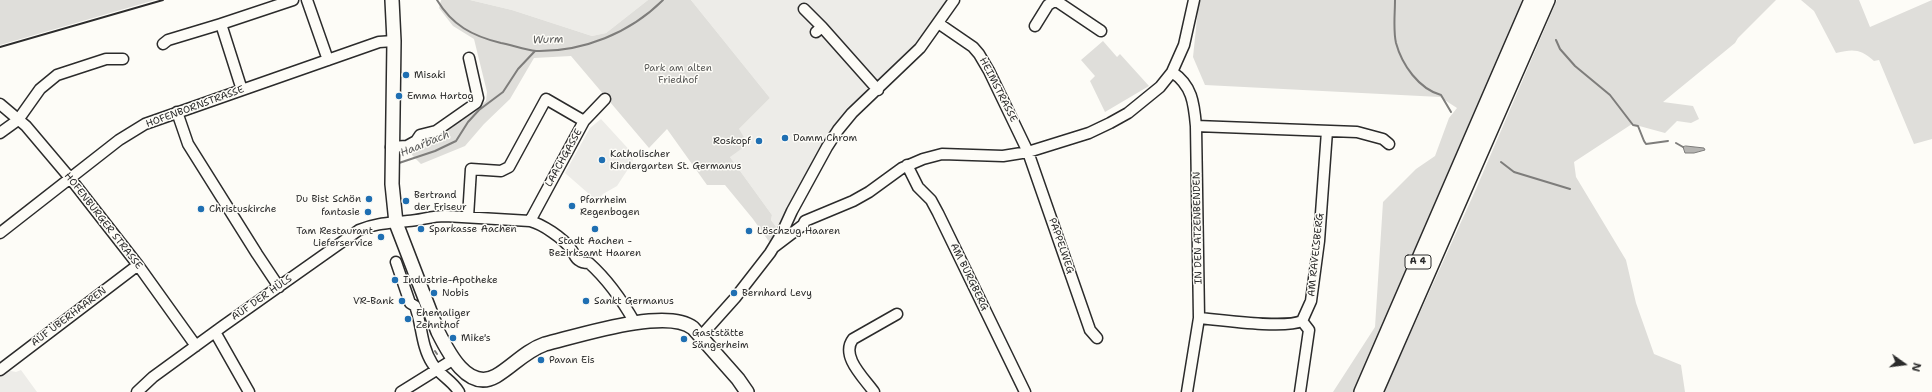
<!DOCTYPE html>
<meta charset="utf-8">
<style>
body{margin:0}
#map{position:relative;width:1932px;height:392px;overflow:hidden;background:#fdfcf7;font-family:"Shantell Sans",sans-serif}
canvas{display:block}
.north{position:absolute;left:1884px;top:344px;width:40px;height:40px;-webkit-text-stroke:3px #fdfcf7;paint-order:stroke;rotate:104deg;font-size:11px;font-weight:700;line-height:16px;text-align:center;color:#2b2b2b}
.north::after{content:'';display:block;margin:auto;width:14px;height:18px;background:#2b2b2b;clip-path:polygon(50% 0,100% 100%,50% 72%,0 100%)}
</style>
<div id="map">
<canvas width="1932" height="392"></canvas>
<div class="north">N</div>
</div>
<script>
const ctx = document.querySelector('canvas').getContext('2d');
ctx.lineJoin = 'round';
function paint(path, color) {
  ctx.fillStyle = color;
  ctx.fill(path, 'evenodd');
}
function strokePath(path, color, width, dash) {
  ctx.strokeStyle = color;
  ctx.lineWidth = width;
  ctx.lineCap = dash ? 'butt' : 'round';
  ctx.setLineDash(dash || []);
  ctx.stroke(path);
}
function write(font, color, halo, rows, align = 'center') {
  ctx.font = font + ' "Shantell Sans",sans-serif';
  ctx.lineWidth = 3;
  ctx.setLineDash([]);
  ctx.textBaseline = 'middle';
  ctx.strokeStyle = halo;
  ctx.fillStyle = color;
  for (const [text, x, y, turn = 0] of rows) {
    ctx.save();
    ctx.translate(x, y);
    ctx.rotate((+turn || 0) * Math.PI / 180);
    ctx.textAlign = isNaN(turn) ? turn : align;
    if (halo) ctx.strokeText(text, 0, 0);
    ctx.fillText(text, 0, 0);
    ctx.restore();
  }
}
const built = new Path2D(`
 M470,0H648L606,33L592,36L512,10Z
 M691,0H947L917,46L835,127L810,167L777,228L771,220L772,215L730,157L739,129L770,98Z
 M601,119L634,155L632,163L617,186L603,194L597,201L565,173L590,128Z
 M6,370L16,372L21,370L37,392H0V374Z`);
const green = new Path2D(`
 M0,0H155L0,45Z
 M441,0H470L512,10L592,36L606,33L648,0H691L770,98L739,129L748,144L730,157L772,215L771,220L777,228L770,243L753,219L725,185H707L667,129L649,148L571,56L534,58L510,99L484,124L465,146L421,164L412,155V151L431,144L486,101L487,92L474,39L453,26L439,8Z
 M1199,0H1522L1353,392H1333L1375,327L1383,202L1416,169L1435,156L1449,118L1457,108L1440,97L1205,85L1193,57Z
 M1557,0H1776L1738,38L1735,43L1663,102L1693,106L1699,119L1691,123L1677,121L1665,133L1632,124L1574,162L1576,177L1626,260L1636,303L1654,354L1681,365L1685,392H1384L1476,189Z
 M1801,0H1859L1870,27L1932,0V139L1914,144L1879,60L1874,61C1860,49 1854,49 1836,53L1814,11Z
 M1103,41L1117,57L1120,54L1149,86L1105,112L1090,81L1095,76L1081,60Z`);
const water = new Path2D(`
 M1686,146L1704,148L1705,150L1694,153H1685L1683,147Z`);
const stream = new Path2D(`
 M437,0C452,25 472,36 501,43C512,45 525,50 536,51C583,52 630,33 663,0
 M1395,0C1395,14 1393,30 1396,43C1402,65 1419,89 1441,95L1451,112
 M1556,40L1560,49L1575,66L1610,95L1633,125L1638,126L1644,141L1646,144L1668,141
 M1676,143L1683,147
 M1501,162L1514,172L1570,189
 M399,163L435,151L456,141L468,122L479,110L503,92L518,69L535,51
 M435,351L437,354`);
const minor = new Path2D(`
 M307,0L328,60
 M1055,0L1101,31
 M804,9L822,27L816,32
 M938,23L973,47L979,54L989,71L1028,152L1090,330L1097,338
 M1035,26L1048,5L1054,1
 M822,27L878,90
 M163,44L168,40L221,24
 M1172,72C1192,85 1194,103 1196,126L1199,318L1187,392
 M242,90L221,24L293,0
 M0,104L26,126L70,178L138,265L196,346
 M177,112L188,144L257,254L279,287
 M1196,126L1357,132L1383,139L1389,144
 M0,133L18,120L40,89L57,75L106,59H123
 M391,147L407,146L416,141L420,135L436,131L476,103L478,98L469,58
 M907,165L918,187L931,200L938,213L1025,392
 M468,217L471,169L501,171L509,167L546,99L584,121
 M530,221L584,121L605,99
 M0,233L119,140L145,124L379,42L394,41
 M774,247L803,225L805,221L853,201L869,192L902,168L923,159L942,154L1003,156L1028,152L1089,133L1110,123L1128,113L1160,87L1172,72L1184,45L1194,0
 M396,262L410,303L415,306C422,324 421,346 432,363C439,375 452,380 459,392
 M1199,318C1221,320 1284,329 1302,321L1311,301L1319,241L1327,131
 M215,332L249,392
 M701,336L735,298L770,253L781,235L792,211L827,147L838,130L852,113L920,48L954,0
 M0,370L138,265
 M137,392L153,377L223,326L359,230C376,223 391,223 408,221C421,220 432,216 445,216L530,221C542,224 563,238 571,249C575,254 574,258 580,261C582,263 585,263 589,263C608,280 622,300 635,323
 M401,392L454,359
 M874,392C864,378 840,356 853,339L897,314
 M1300,392L1309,330L1302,321`);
const major = new Path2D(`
 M392,0L394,41L392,184L396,223L438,332C448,352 468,392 496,376C513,366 525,351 545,344C578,336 666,307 693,328L738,379L747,392`);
const highway = new Path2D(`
 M1362,392L1532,0
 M1375,392L1547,0`);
const rail = new Path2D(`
 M0,47L163,0`);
const markers = [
 [406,75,4,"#1f6fb2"],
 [399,96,4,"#1f6fb2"],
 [785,138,4,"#1f6fb2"],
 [759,141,4,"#1f6fb2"],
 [602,160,4,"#1f6fb2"],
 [369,199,4,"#1f6fb2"],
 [406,201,4,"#1f6fb2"],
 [572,206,4,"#1f6fb2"],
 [201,209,4,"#1f6fb2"],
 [368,212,4,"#1f6fb2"],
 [421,229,4,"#1f6fb2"],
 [595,229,4,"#1f6fb2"],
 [749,231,4,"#1f6fb2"],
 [381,237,4,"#1f6fb2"],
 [395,280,4,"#1f6fb2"],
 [434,293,4,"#1f6fb2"],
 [734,293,4,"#1f6fb2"],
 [402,301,4,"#1f6fb2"],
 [586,301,4,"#1f6fb2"],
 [408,319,4,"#1f6fb2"],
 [453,338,4,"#1f6fb2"],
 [684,339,4,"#1f6fb2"],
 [541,360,4,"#1f6fb2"]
];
const shields = [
 [1418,262,26]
];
const shieldNames = [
 ["A 4",1418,262]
];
const parkNames = [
 ["Park am alten",678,68],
 ["Friedhof",678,80]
];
const poiNames = [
 ["Misaki",414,75],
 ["Emma Hartog",407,96],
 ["Damm Chrom",793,138],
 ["Roskopf",751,141,"right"],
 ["Katholischer",610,154],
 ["Kindergarten St. Germanus",610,166],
 ["Bertrand",414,195],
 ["der Friseur",414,207],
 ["Du Bist Schön",361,199,"right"],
 ["Pfarrheim",580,200],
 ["Regenbogen",580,212],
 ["Christuskirche",209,209],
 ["fantasie",360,212,"right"],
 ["Sparkasse Aachen",429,229],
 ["Tam Restaurant",373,231,"right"],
 ["Lieferservice",373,243,"right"],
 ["Löschzug Haaren",757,231],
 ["Stadt Aachen -",595,241,"center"],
 ["Bezirksamt Haaren",595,253,"center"],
 ["Industrie-Apotheke",403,280],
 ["Nobis",442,293],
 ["Bernhard Levy",742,293],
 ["VR-Bank",394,301,"right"],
 ["Sankt Germanus",594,301],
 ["Ehemaliger",416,313],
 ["Zehnthof",416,325],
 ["Gaststätte",692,333],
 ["Sängerheim",692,345],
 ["Mike's",461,338],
 ["Pavan Eis",549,360]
];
const streetNames = [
 ["HEIMSTRASSE",998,90,63],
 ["HOFENBORNSTRASSE",195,107,-20],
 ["LAACHGASSE",564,158,-61],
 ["HOFENBURGER STRASSE",103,221,52],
 ["IN DEN ATZENBENDEN",1198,228,-91],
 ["PAPPELWEG",1061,246,71],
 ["AM RAVELSBERG",1316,255,-84],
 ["AM BURGBERG",969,277,64],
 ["AUF DER HÜLS",262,298,-35],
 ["AUF ÜBERHAAREN",69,317,-37]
];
const waterNames = [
 ["Wurm",548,40,-2],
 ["Haarbach",425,144,-22]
];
paint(built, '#edece8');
paint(green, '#dfdeda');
paint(water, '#b5b4b1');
strokePath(water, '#7e7d7b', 1);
strokePath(stream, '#7e7d7b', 2);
strokePath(minor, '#2b2b2b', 13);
strokePath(major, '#2b2b2b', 16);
strokePath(highway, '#2b2b2b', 18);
strokePath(minor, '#fdfcf7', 10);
strokePath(major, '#fdfcf7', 13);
strokePath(highway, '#fdfcf7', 15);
strokePath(rail, '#2b2b2b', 2);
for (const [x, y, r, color] of markers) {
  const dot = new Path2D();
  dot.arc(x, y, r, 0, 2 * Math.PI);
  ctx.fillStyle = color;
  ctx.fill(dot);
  strokePath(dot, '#fdfcf7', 1.5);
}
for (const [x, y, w] of shields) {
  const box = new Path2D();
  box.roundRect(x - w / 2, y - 7, w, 14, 3);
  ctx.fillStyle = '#fdfcf7';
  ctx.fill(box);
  strokePath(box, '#2b2b2b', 1);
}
write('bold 9px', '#2b2b2b', null, shieldNames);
write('10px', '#585857', '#fdfcf7', parkNames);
write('10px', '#2b2b2b', '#fdfcf7', poiNames, 'left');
write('10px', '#2b2b2b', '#fdfcf7', streetNames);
write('italic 11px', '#5b5b5a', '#fdfcf7', waterNames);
</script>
